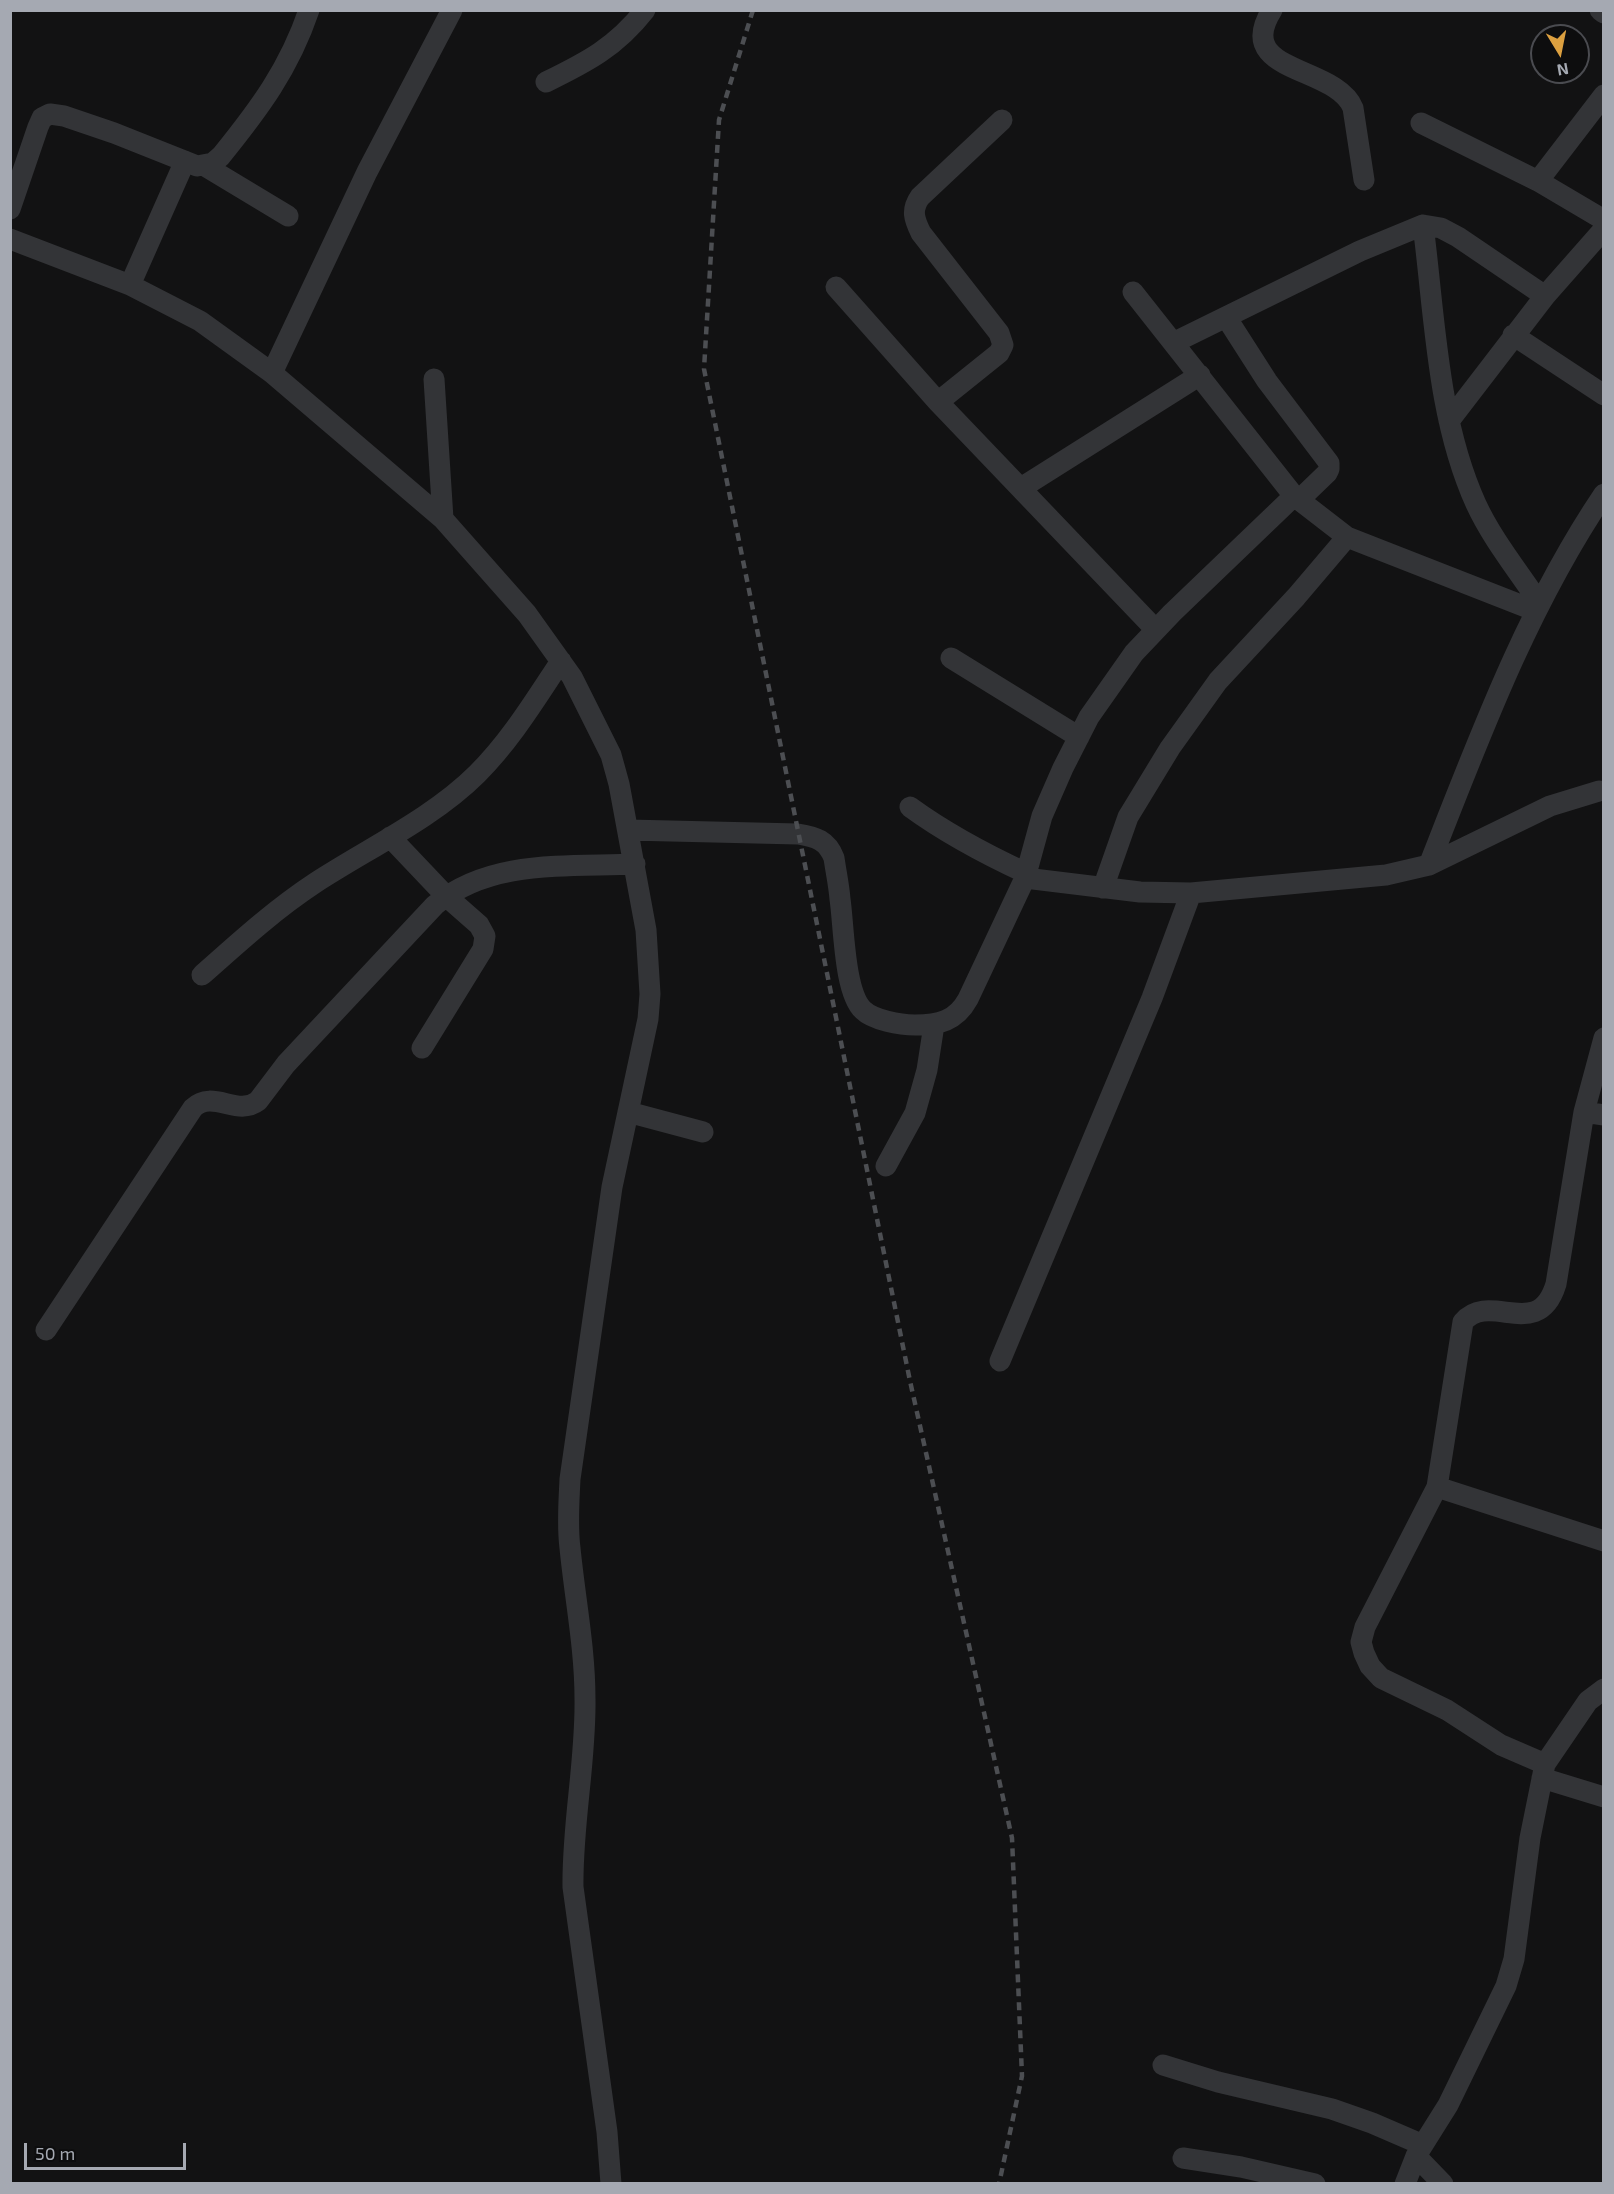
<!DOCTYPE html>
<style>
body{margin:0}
#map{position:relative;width:1614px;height:2194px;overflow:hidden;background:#121213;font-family:"Exo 2",sans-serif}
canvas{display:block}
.frame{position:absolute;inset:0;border:12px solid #a5a9b2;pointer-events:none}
.north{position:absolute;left:1530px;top:24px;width:60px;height:60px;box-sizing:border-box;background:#0d0d0e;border:2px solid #4a4b50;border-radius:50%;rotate:170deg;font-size:16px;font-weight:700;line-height:24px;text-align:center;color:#a5a9b2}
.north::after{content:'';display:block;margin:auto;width:21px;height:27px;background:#dca040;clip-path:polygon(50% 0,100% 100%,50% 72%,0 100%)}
.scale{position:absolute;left:24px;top:2143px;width:162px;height:27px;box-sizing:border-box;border:3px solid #a5a9b2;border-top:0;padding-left:8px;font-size:18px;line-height:21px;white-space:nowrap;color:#a5a9b2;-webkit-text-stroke:4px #0d0d0e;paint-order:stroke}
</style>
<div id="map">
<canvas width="1614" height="2194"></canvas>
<div class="frame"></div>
<div class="north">N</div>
<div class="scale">50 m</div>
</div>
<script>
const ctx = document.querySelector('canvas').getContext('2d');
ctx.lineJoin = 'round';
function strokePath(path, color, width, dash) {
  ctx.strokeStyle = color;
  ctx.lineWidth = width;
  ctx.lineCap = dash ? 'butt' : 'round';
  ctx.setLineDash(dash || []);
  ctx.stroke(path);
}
const minor = new Path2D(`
 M1272,10C1232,74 1336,65 1353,108L1364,180
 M1600,10L1604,13
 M546,82C587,62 616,47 645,10
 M1421,123L1538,181L1604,220
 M205,166L288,216
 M1538,181L1604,95
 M10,209L38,127L42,118L50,114L64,116L114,133L197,166L213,163L221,156C259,109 289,69 309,10
 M1423,225C1435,317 1437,418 1476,504C1492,539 1519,572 1540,604
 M10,239L130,285L200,321L272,373L443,519L527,614L572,677L611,755L619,784L646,930L650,994L648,1019L612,1187L570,1479C569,1502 567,1525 570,1548C575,1599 585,1648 585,1699C586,1762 572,1824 573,1887L607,2132L611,2184
 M130,285L185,161
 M836,287L938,402L1156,630
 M1133,292L1294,496L1347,537
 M1226,317L1267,381L1329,463V469L1327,473L1299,500
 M1513,335L1604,395
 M1175,342L1360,251L1423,225L1441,228L1458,237L1545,296L1604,229
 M272,373L367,172L452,10
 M434,379L443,519
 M938,402L999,353L1003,345L999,333L921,233C914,219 911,210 920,197L1002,120
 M1449,421L1545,296
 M1021,488L1200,375
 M951,658L1079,737
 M910,807C947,834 985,854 1026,873
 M628,830L798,834C816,837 827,840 834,858C836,872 839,886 840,899C844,926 844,992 863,1010C873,1020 900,1025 915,1025C939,1025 956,1021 968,999L1025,878L1042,816L1063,768L1089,717L1134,653L1172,613L1294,496
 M390,837L446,896L479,925L485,936L483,949L422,1048
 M1429,865C1479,738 1527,608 1604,494
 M1025,878L1140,892L1191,893L1386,875L1429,865L1550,806L1599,791
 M1103,888L1128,817L1170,748L1218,681L1296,597L1347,537L1536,611
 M202,975C238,943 274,910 315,883C367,849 433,818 477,774C511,740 535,700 561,661
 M1604,1038L1584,1112L1604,1115
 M628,1112L703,1132
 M886,1166L915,1113L927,1070L934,1025
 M46,1330L193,1108C213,1089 237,1117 258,1101L286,1064L435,905C490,859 566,867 635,864
 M1000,1361L1152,998L1191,893
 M1437,1487L1463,1322C1490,1290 1538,1343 1556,1284L1584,1112
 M1545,1764L1501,1745L1447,1710L1381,1678L1370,1666L1364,1653L1361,1642L1365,1627L1437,1487L1604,1541
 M1542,1778L1604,1797
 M1163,2065L1218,2082L1332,2109L1372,2123L1423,2145
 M1416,2156L1443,2184
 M1183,2158L1241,2167L1315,2184
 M1405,2184L1416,2156L1448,2105L1506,1986L1514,1959L1530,1838L1545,1764L1588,1701L1604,1689`);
const rail = new Path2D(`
 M753,10L719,120L704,369L910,1381L1012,1838L1022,2076L999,2184`);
strokePath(minor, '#333437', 21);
strokePath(rail, '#4c4e52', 4.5, [8, 6]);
</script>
